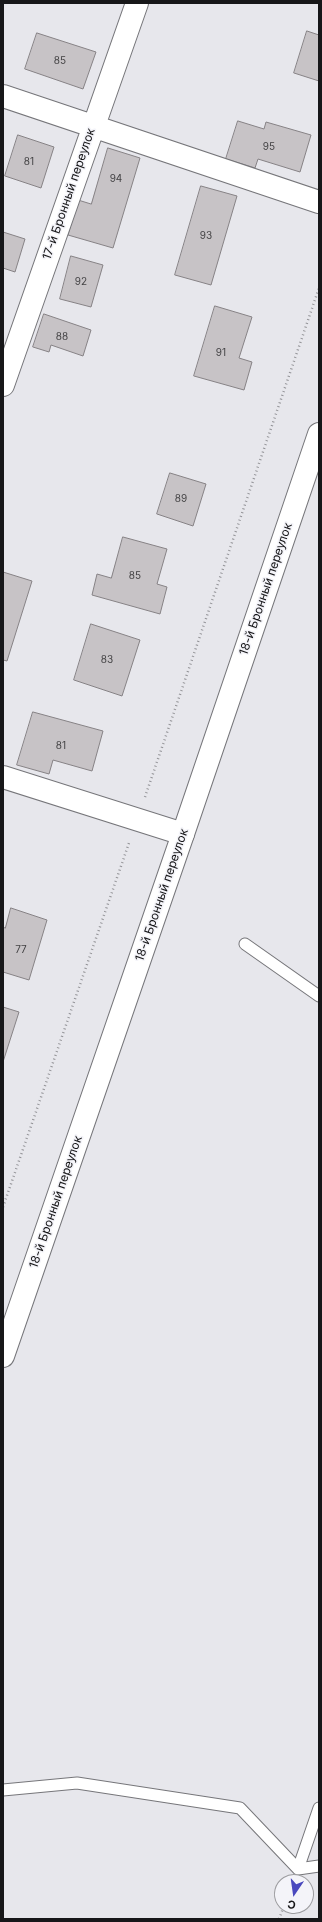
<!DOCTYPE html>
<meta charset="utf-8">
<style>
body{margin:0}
#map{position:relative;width:322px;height:1922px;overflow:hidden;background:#e7e7ec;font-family:Inter,sans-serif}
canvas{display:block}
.frame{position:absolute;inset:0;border:4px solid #171719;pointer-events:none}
.north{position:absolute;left:274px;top:1874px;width:40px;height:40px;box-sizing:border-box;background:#f4f4f9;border:1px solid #9c9c9f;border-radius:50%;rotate:193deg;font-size:11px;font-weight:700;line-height:16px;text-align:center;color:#171719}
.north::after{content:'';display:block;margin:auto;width:14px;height:18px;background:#4948be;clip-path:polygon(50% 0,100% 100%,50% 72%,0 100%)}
</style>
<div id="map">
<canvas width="322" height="1922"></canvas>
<div class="frame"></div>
<div class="north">С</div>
</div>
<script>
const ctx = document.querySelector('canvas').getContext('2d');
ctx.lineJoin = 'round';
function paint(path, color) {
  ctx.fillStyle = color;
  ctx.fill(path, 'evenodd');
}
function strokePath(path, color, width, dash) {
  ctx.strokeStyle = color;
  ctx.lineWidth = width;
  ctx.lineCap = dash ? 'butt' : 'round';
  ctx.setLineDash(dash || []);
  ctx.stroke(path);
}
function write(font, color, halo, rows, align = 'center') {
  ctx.font = font + ' Inter,sans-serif';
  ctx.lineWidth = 3;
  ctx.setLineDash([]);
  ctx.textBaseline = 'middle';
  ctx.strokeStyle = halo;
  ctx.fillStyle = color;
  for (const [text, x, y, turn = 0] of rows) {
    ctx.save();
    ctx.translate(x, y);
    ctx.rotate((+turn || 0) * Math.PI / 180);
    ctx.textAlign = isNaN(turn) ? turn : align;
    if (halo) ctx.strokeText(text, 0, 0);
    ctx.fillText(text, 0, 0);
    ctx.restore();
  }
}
const building = new Path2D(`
 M307,31L319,35V81L294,73Z
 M37,33L96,52L83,89L25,69Z
 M238,121L264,129L266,122L311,135L300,172L258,159L255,168L226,159Z
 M18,135L54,147L41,188L5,176Z
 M108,148L140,158L113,248L68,235L78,200L91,204Z
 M201,186L237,196L211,285L175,275Z
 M3,232L25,239L15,272L3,268Z
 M71,256L103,265L91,307L60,299Z
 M215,306L252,317L239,358L252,362L244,390L194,376Z
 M44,314L91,330L83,356L51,345L49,352L33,347Z
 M170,473L206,484L193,526L157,514Z
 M123,537L167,549L157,584L167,587L160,614L92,595L97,574L111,578Z
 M3,572L32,581L7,661L3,660Z
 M91,624L140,640L122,696L74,680Z
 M33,712L103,731L92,771L53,760L49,774L17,765Z
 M11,908L47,920L29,980L3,972V927L5,928Z
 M3,1007L19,1012L3,1062Z`);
const path = new Path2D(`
 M145,797L319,288
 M3,1207L129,843
 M279,1919L284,1906`);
const service = new Path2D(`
 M245,944L319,996
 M3,1790L77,1783L240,1808L298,1869L319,1866
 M298,1869L319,1808`);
const minor = new Path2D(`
 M3,96L319,202
 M3,385L137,3
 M3,777L183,834`);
const tertiary = new Path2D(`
 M3,1356L183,834L319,434`);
const numberNames = [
 ["85",60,61],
 ["95",269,147],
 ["81",29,162],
 ["94",116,179],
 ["93",206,236],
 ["92",81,282],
 ["88",62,337],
 ["91",221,353],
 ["89",181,499],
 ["85",135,576],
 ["83",107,660],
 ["81",61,746],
 ["77",21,950]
];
const streetNames = [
 ["17-й Бронный переулок",69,194,-71],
 ["18-й Бронный переулок",266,589,-71],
 ["18-й Бронный переулок",162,895,-71],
 ["18-й Бронный переулок",56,1202,-71]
];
paint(building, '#c7c3c6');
strokePath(building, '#868285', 1);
strokePath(service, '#76767a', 13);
strokePath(minor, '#76767a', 24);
strokePath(tertiary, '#76767a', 24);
strokePath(path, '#949498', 2.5, [1, 3]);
strokePath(service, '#fff', 11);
strokePath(minor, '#fff', 22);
strokePath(tertiary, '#fff', 22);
write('10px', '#434244', null, numberNames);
write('12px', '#171719', '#f4f4f9', streetNames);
</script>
